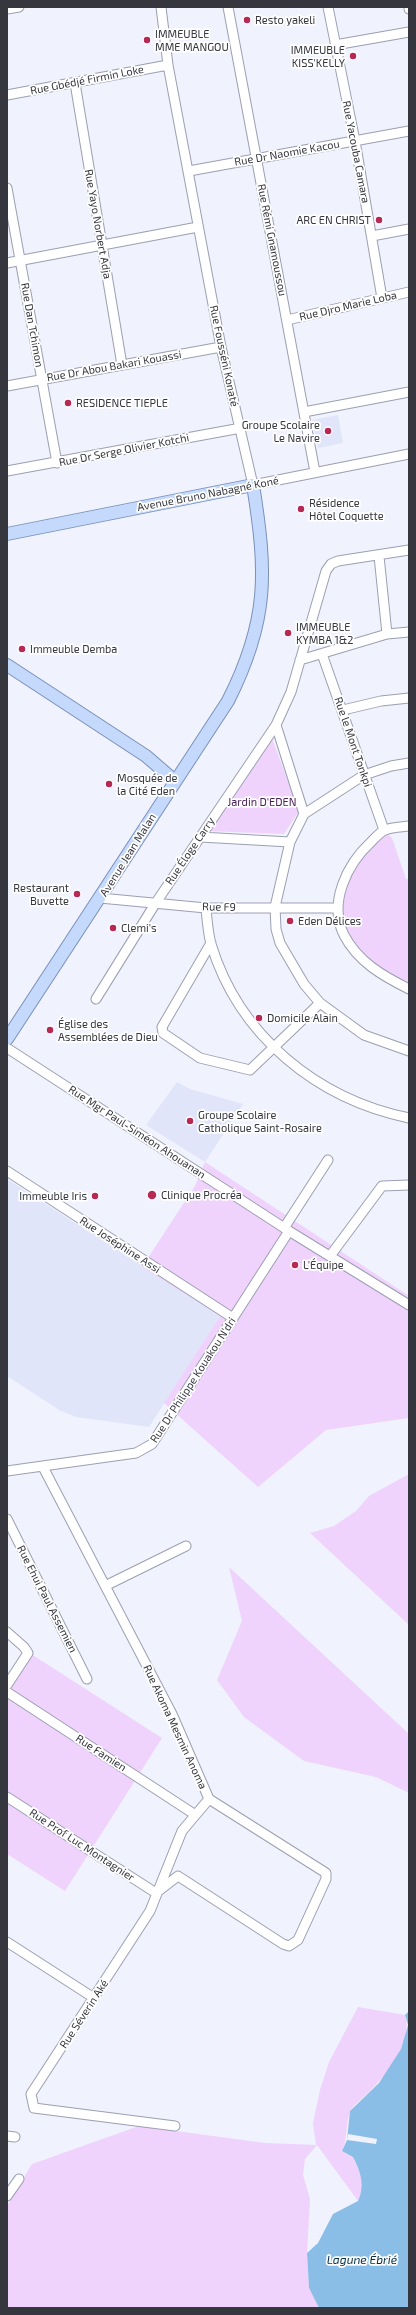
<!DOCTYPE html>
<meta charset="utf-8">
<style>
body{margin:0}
#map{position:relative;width:416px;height:2315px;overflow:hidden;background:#f0f2fe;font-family:"Exo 2",sans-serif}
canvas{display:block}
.frame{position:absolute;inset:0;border:8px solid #35363e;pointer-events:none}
</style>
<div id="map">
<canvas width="416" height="2315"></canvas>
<div class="frame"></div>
</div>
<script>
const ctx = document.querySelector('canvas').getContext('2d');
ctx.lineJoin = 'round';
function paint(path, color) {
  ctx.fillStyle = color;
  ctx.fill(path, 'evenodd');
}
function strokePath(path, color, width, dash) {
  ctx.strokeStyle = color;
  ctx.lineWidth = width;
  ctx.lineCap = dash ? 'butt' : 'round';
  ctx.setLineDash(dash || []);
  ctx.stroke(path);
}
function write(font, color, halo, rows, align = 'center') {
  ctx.font = font + ' "Exo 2",sans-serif';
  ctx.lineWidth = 3.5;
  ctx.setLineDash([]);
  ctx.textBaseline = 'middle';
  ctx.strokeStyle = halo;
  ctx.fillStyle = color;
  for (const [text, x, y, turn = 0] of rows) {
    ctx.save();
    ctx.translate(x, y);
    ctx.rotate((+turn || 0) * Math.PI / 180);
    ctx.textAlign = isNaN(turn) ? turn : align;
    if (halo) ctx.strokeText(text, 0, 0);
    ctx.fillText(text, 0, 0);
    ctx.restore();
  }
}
const built = new Path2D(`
 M338,415L343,443L318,448L312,420Z
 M177,1082L190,1089L243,1104L205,1162L146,1125Z
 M7,1179L220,1316L149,1427L76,1417L59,1410L7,1376Z`);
const green = new Path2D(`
 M270,733L299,811L284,834L207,831Z
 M387,833L392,838L406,879H409V982L387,974L365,957L347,933L342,911L349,875L360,854Z
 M205,1162L409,1296V1418L326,1430L258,1487L164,1403L220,1316L142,1267L195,1186Z
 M409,1474V1625L310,1533L334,1526L356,1511L369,1496Z
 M229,1567L409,1734V1793L376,1777L304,1761L244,1717L217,1680L242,1621Z
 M31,1654L162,1738L65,1891L7,1854V1692Z
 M358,2007L405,2015C413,2042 387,2074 369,2092C363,2098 352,2106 350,2112C345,2126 348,2137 342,2151L353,2157C361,2172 365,2185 358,2201L317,2145L305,2159L303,2175L310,2199L307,2253L309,2288L319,2308H7V2206L32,2164L139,2126L265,2143L316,2145L313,2123L320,2090L329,2062Z`);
const water = new Path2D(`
 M409,2011V2308H319L309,2288L307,2253L318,2243L333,2214L358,2201C365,2186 361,2172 353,2157L342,2151L347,2140L350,2111L379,2083L401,2049L408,2025L405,2015Z`);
const pier = new Path2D(`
 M348,2134L377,2139L376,2144L347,2140Z`);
const minor = new Path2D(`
 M161,7L168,65L221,347L253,485L409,454
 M228,7L315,472
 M328,7L355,141L382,298
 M409,7V9
 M7,9L19,7
 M335,45L409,32
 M75,83L122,365
 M7,95L168,65
 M189,171L409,131
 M7,188L57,463
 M372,236L409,229
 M7,263L198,227
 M287,320L409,292
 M7,386L221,347
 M304,412L409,392
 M7,471L241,428
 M379,556L387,634
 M322,654L384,830
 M300,660L387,634L409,632
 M343,710L381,701L409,698
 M276,725L304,814
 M409,763L391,766L364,775L304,814L290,842L275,907L276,929L280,943L304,984L320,1003L364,1035L409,1051
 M409,826C402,827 392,827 385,830C380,832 375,838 371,842C347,864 328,903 344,935C358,962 383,976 409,989
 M200,837L290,842
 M100,898L206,908H338
 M206,908C207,920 208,933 211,944C239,1036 317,1099 409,1118
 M211,943L162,1027L163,1033L200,1058L250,1070L320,1003
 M96,999L155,904L276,725L291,692L326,571L331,564L338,561L409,550
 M7,1048L289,1231L409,1305
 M7,1171L233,1318
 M284,1228L328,1160
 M330,1256L382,1186L409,1185
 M7,1471L136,1453L152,1444L289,1231
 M7,1519L87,1679
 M105,1586L186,1546
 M7,1632L24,1647L28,1653L7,1685
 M7,1692L194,1814
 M7,1797L156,1893L178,1876L283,1944L289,1946L298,1940L326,1879V1873L209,1799L172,1714L43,1467
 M7,1942L94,1998
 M175,2126L34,2108L31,2094L150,1911L182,1831L209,1799
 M7,2136L15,2137
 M7,2196L19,2179`);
const major = new Path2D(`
 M7,534L253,485C267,572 269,620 228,701L7,1039
 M7,665L146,756L175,781`);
const markers = [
 [247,20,4,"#b72853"],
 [147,40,4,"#b72853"],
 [353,56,4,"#b72853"],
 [379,220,4,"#b72853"],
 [68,403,4,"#b72853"],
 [328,431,4,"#b72853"],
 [301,509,4,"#b72853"],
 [288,633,4,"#b72853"],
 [22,649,4,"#b72853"],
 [109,784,4,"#b72853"],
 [77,894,4,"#b72853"],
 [290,921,4,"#b72853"],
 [113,928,4,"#b72853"],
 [259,1018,4,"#b72853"],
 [50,1030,4,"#b72853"],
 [190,1121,4,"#b72853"],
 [152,1195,5,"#b72853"],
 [95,1196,4,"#b72853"],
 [295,1265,4,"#b72853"]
];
const poiNames = [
 ["Resto yakeli",255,20],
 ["IMMEUBLE",155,34],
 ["MME MANGOU",155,47],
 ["IMMEUBLE",345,50,"right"],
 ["KISS'KELLY",345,63,"right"],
 ["ARC EN CHRIST",371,220,"right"],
 ["RESIDENCE TIEPLE",76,403],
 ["Groupe Scolaire",320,425,"right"],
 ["Le Navire",320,438,"right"],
 ["Résidence",309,503],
 ["Hôtel Coquette",309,516],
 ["IMMEUBLE",296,627],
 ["KYMBA 1&2",296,640],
 ["Immeuble Demba",30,649],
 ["Mosquée de",117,778],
 ["la Cité Eden",117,791],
 ["Restaurant",69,888,"right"],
 ["Buvette",69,901,"right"],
 ["Eden Délices",298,921],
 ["Clemi's",121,928],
 ["Domicile Alain",267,1018],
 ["Église des",58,1024],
 ["Assemblées de Dieu",58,1037],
 ["Groupe Scolaire",198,1115],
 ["Catholique Saint-Rosaire",198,1128],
 ["Clinique Procréa",161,1195],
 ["Immeuble Iris",87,1196,"right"],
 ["L'Équipe",303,1265]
];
const streetNames = [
 ["Rue Gbédjé Firmin Loke",87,80,-11],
 ["Rue Yacouba Camara",356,152,79],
 ["Rue Dr Naomie Kacou",287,153,-10],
 ["Rue Yayo Norbert Adja",98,224,80],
 ["Rue Rémi Gnamoussou",272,240,79],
 ["Rue Djro Marie Loba",348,306,-13],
 ["Rue Dan Tchimon",32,325,80],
 ["Rue Fousséni Konaté",224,356,78],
 ["Rue Dr Abou Bakari Kouassi",114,366,-10],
 ["Rue Dr Serge Olivier Kotchi",124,450,-11],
 ["Avenue Bruno Nabagné Koné",208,494,-11],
 ["Rue le Mont Tonkpi",353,742,71],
 ["Rue Éloge Carry",190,851,-56],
 ["Avenue Jean Malan",128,855,-58],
 ["Rue F9",219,907,1],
 ["Rue Mgr Paul-Siméon Ahouanan",137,1132,33],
 ["Rue Joséphine Assi",120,1245,33],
 ["Rue Dr Philippe Kouakou N'dri",193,1380,-57],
 ["Rue Ehui Paul Assemien",47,1599,63],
 ["Rue Akoma Mesmin Anoma",175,1727,65],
 ["Rue Famien",101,1753,33],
 ["Rue Prof Luc Montagnier",82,1845,33],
 ["Rue Séverin Aké",84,2014,-57]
];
const parkNames = [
 ["Jardin D'EDEN",262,802]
];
const waterNames = [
 ["Lagune Ébrié",362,2260]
];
paint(built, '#e1e5fa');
paint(green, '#efd3fc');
paint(water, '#8bbee6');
paint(pier, '#f0f2fe');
strokePath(minor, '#9c9fb1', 11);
strokePath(major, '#7990b8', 14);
strokePath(minor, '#fff', 9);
strokePath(major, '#c4d9fc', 12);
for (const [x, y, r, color] of markers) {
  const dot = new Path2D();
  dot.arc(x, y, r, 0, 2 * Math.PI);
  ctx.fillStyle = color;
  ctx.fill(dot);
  strokePath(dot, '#fff', 1.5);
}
write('11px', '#35363e', '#fff', poiNames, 'left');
write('11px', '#35363e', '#fff', streetNames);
write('11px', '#4a205b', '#fff', parkNames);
write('italic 12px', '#032d47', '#fff', waterNames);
</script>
